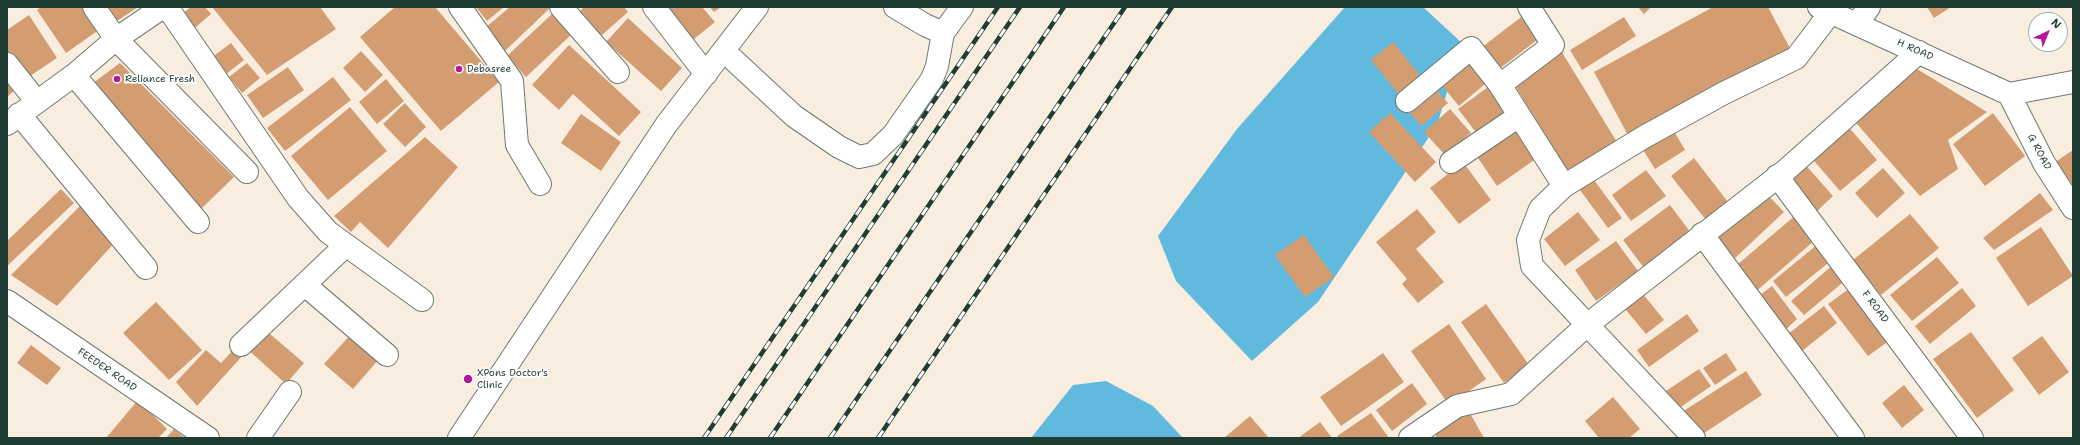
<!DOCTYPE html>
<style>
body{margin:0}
#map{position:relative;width:2080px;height:445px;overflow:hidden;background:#f9eddf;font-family:"Shantell Sans",sans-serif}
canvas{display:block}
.frame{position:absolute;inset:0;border:8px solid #1f3d34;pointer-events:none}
.north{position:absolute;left:2028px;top:12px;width:40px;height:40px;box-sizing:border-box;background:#fff;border:1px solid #a5b1ae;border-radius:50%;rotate:44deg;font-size:11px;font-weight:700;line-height:16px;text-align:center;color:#1f3d34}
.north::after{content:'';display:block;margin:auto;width:14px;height:18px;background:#b5179e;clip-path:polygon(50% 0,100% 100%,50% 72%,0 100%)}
</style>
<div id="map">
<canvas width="2080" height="445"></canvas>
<div class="frame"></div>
<div class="north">N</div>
</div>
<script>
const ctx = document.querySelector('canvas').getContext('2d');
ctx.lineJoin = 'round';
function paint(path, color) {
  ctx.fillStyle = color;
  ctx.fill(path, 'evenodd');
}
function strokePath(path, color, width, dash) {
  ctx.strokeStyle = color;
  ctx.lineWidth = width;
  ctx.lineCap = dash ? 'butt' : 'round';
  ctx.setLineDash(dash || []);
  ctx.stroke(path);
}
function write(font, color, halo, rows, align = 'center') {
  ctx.font = font + ' "Shantell Sans",sans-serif';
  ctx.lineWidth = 3.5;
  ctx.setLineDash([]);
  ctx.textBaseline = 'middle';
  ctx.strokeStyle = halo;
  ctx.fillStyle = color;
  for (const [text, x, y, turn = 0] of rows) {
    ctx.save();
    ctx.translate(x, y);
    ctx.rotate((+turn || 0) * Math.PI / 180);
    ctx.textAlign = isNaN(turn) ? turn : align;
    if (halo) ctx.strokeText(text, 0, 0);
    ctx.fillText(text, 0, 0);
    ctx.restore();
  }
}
const water = new Path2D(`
 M1345,7H1423L1462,43L1437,125L1318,302L1252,361L1176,281L1158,236L1237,129Z
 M1106,381L1153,406L1183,438H1031L1073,385Z`);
const building = new Path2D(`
 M41,7H89L103,27L66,53L37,10Z
 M99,7H138L111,25Z
 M191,7H205L211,14L189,33L177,18Z
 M212,7H320L336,29L267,75Z
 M395,7H435L499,82L441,131L360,37Z
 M476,7H504L487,21Z
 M510,7L550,8L505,51L485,28Z
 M584,7H624L628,12L594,42L573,18Z
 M671,7H702L715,22L684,47L660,16Z
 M710,7H721L714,12Z
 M1638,7H1651L1644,14Z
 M1713,7H1768L1792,52L1630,139L1594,72Z
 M1927,7H1951L1934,18Z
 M553,13L572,34L526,77L507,56Z
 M1525,14L1542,36L1494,73L1477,51Z
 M29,15L57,58L24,80L7,55V30Z
 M1624,17L1636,36L1582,70L1570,50Z
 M628,18L682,68L661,91L606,42Z
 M1393,42L1426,83L1404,101L1371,60Z
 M231,43L244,60L225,75L211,58Z
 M569,45L641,112L619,136L573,94L559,110L532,85Z
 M1560,49L1620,147L1571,177L1511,79Z
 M361,51L383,75L365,92L343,68Z
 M1473,54L1492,78L1459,106L1439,82Z
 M120,63L234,177L199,211L89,86Z
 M247,63L260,78L242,93L229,77Z
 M1909,64L1987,112L1948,140L1958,169L1920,196L1850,116Z
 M288,67L304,90L263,118L247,95Z
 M7,77L17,88L7,97Z
 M333,77L351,100L285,151L267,128Z
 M386,79L404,101L377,124L359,102Z
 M1432,85L1448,103L1421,126L1405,107Z
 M1488,87L1508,114L1478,135L1458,109Z
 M405,103L426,127L405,147L383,124Z
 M350,107L387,151L328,200L291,156Z
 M1450,109L1471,133L1445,155L1424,132Z
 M1390,113L1436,162L1415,182L1369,132Z
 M1993,113L2025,156L1985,186L1953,144Z
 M581,114L621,142L601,171L561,143Z
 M1846,124L1877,160L1840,191L1809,155Z
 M1518,126L1540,156L1497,186L1476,155Z
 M1671,126L1685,150L1655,169L1640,145Z
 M425,137L458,167L388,248L360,222L351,232L334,216Z
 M2073,150V193L2051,165Z
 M1694,158L1728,202L1706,220L1671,176Z
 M1802,161L1833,196L1815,213L1784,179Z
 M1463,162L1491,200L1459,224L1430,188Z
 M1883,168L1905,193L1877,218L1855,193Z
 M1646,170L1666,196L1631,221L1612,195Z
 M1594,180L1622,218L1608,228L1580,190Z
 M61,189L74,203L7,266V241Z
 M1763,190L1784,212L1735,258L1715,236Z
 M2040,193L2053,210L1994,250L1983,238Z
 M82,204L116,241L57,306L11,275Z
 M1670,205L1694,237L1647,272L1623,240Z
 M1417,209L1436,232L1416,249L1444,282L1418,303L1402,284L1407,279L1376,242Z
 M1578,212L1600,240L1565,266L1544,239Z
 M1797,214L1814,241L1753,294L1731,270Z
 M1910,214L1939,248L1881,295L1853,260Z
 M2041,227L2073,276L2028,306L1996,258Z
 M1304,235L1334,277L1305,297L1275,255Z
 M1616,241L1638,271L1596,301L1575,270Z
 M1818,244L1832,260L1786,297L1773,281Z
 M1937,257L1959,283L1912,321L1890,295Z
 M1834,264L1847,279L1804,315L1791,301Z
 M1772,286L1797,319L1782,333L1755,299Z
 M1853,286L1893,338L1868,356L1828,304Z
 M1962,288L1976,306L1930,344L1915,326Z
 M1639,289L1664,320L1646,334L1621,304Z
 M156,302L202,350L169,380L123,333Z
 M1486,304L1529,365L1504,383L1461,322Z
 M1824,306L1837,323L1802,351L1788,334Z
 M1687,314L1699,331L1649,367L1637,350Z
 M1449,324L1486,379L1449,405L1411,351Z
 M263,328L304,363L286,384L246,348Z
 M1971,332L2014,390L1977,418L1933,359Z
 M352,333L380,358L353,389L324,364Z
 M2042,336L2069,372L2039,395L2012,358Z
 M31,345L61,368L47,385L17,363Z
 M236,347L244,354L197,406L176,382L206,350L221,363Z
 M1383,353L1404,382L1341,426L1320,397Z
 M1726,353L1737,370L1715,385L1703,368Z
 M1699,369L1711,386L1678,409L1666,391Z
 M1746,371L1762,395L1698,437L1682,412Z
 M1412,383L1427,404L1392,431L1376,410Z
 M1904,385L1924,410L1902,428L1882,403Z
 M1613,397L1640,429L1629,438H1599L1585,421Z
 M138,400L167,429L158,438H106Z
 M1467,408L1484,438H1437L1432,428Z
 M1371,413L1389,438H1339L1337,436Z
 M1250,416L1269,438H1224Z
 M1320,422L1332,438H1298Z
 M174,429L185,438H166Z`);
const minor = new Path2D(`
 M94,7L116,39L247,172
 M167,7L298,198L328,232L422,300
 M460,7L512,81L517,145L540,184
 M561,7L618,72
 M654,7L706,74
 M895,7L925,25L943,33L962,7
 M1819,7L2009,94
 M1857,24L1869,7
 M724,51L794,116L839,147L859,157L873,154L893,135L932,79L937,66L943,33
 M7,64L37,102
 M74,75L198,222
 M1500,85L1553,45L1529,7
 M2009,94L2044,163L2073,208
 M2009,94L2073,82
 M1407,101L1471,48L1500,85L1564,186
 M19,114L146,268
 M7,124L74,75L116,39L163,7
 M1451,162L1519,116
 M1777,176L1972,438
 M1702,234L1853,438
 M305,285L387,355
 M7,301L208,438
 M241,345L346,245
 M258,438L290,392
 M1410,438L1457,406L1511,394L1587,325L1785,171L1919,52
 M1694,438L1532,266L1528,240L1540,209L1564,186L1644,137L1724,93L1796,58L1831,12`);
const major = new Path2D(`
 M459,438L666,125L757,7`);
const rail = new Path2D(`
 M704,438L998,7
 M726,438L1020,7
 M770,438L1064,7
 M830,438L1125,7
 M878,438L1172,7`);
const markers = [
 [459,69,4,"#b5179e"],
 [117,79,4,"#b5179e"],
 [468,379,5,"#b5179e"]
];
const streetNames = [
 ["H ROAD",1915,50,24],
 ["G ROAD",2039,152,62],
 ["F ROAD",1875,307,53],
 ["FEEDER ROAD",107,370,34]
];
const poiNames = [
 ["Debasree",467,69],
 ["Reliance Fresh",125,79],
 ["XPons Doctor's",477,373],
 ["Clinic",477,385]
];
paint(water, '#61bade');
paint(building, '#d49d71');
strokePath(minor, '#6b7b70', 24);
strokePath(major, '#6b7b70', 24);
strokePath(minor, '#fff', 22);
strokePath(major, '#fff', 22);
strokePath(rail, '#1f3d34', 4.5);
strokePath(rail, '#fff', 3, [9]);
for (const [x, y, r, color] of markers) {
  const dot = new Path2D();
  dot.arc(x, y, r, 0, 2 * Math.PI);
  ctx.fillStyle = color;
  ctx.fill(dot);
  strokePath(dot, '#fff', 1.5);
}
write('10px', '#1f3d34', '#fff', streetNames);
write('10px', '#1f3d34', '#fff', poiNames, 'left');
</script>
